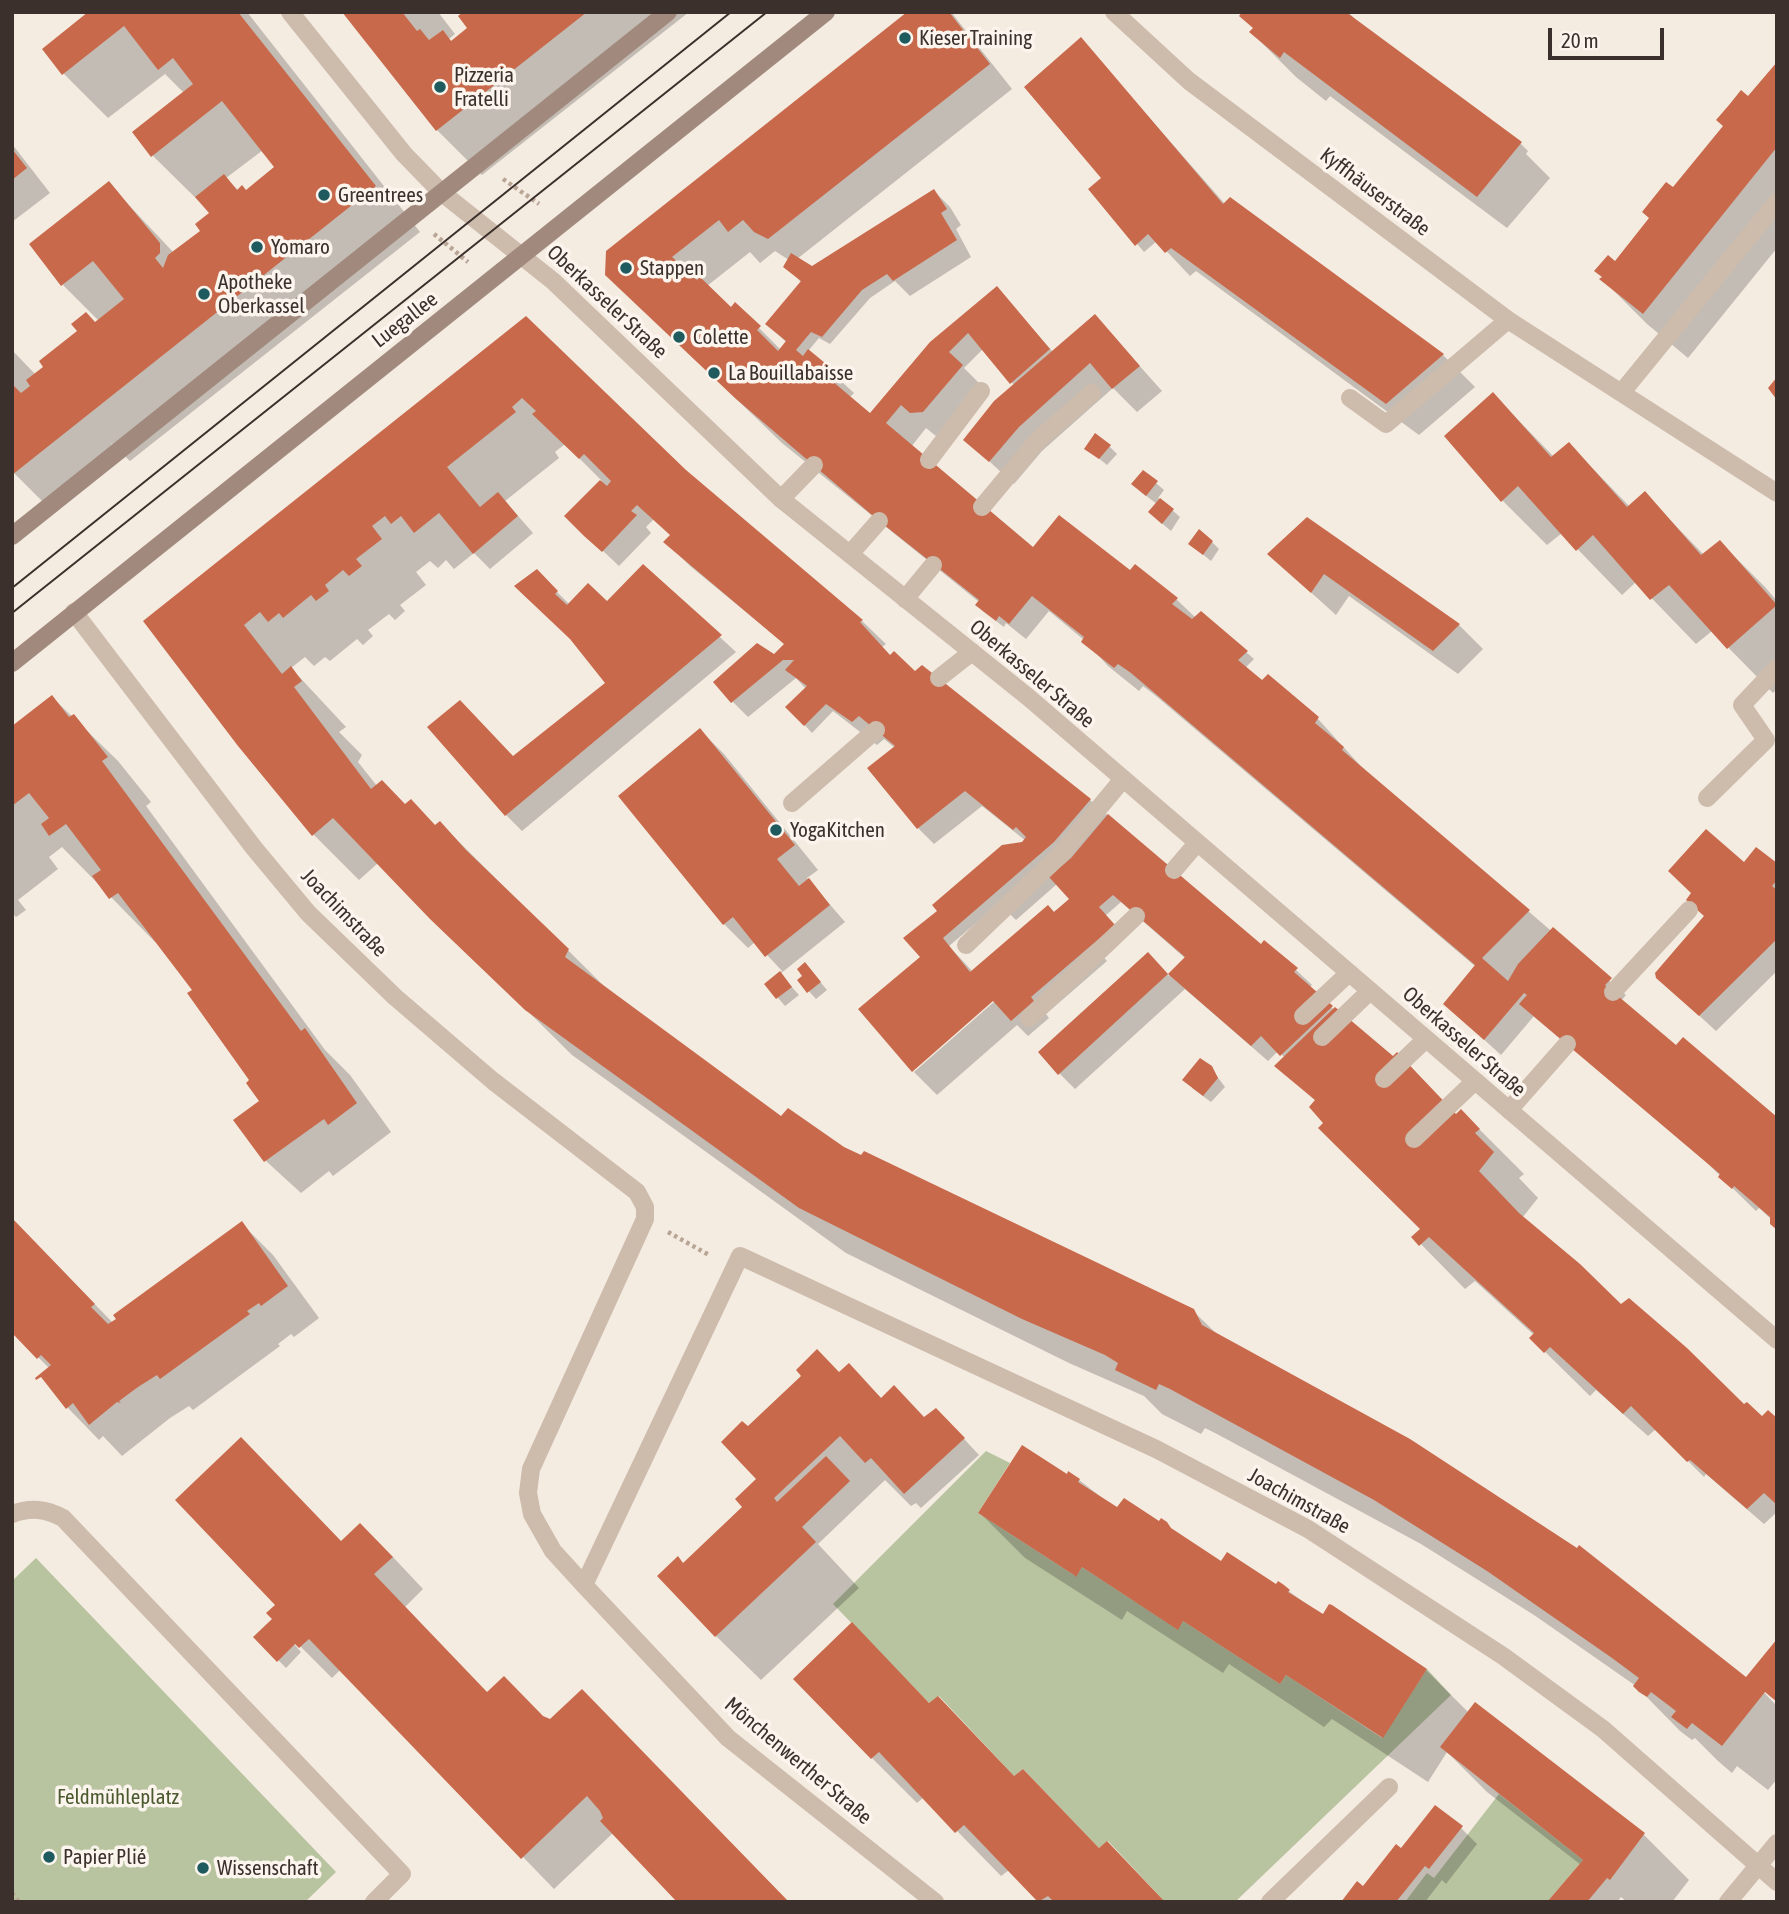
<!DOCTYPE html>
<meta charset="utf-8">
<style>
body{margin:0}
#map{position:relative;width:1789px;height:1914px;overflow:hidden;background:#f4ebe1;font-family:"Asap Condensed",sans-serif}
canvas{display:block}
.frame{position:absolute;inset:0;border:14px solid #3b302b;pointer-events:none}
.scale{position:absolute;left:1548px;top:28px;width:116px;height:32px;box-sizing:border-box;border:4px solid #3b302b;border-top:0;padding-left:9px;font-size:21px;line-height:24px;white-space:nowrap;color:#3b302b;-webkit-text-stroke:5px #fbf5ee;paint-order:stroke}
</style>
<div id="map">
<canvas width="1789" height="1914"></canvas>
<div class="frame"></div>
<div class="scale">20 m</div>
</div>
<script>
const ctx = document.querySelector('canvas').getContext('2d');
ctx.lineJoin = 'round';
function paint(path, color) {
  ctx.fillStyle = color;
  ctx.fill(path, 'evenodd');
}
function strokePath(path, color, width, dash) {
  ctx.strokeStyle = color;
  ctx.lineWidth = width;
  ctx.lineCap = dash ? 'butt' : 'round';
  ctx.setLineDash(dash || []);
  ctx.stroke(path);
}
function write(font, color, halo, rows, align = 'center') {
  ctx.font = font + ' "Asap Condensed",sans-serif';
  ctx.lineWidth = 7;
  ctx.setLineDash([]);
  ctx.textBaseline = 'middle';
  ctx.strokeStyle = halo;
  ctx.fillStyle = color;
  for (const [text, x, y, turn = 0] of rows) {
    ctx.save();
    ctx.translate(x, y);
    ctx.rotate((+turn || 0) * Math.PI / 180);
    ctx.textAlign = isNaN(turn) ? turn : align;
    if (halo) ctx.strokeText(text, 0, 0);
    ctx.fillText(text, 0, 0);
    ctx.restore();
  }
}
const green = new Path2D(`
 M986,1451L1010,1463L978,1513L1074,1575L1076,1576L1082,1567L1177,1629L1183,1621L1280,1684L1286,1675L1382,1738L1427,1669L1451,1695L1235,1902H1165L1108,1841L1099,1848L1023,1769L1014,1776L939,1696L929,1703L833,1604Z
 M36,1558L336,1872L305,1902H12V1581Z
 M1499,1794L1583,1860L1547,1902H1405L1427,1873L1434,1878Z`);
const shadow = new Path2D(`
 M91,12H247L420,232L130,461L111,443L114,450L46,505L12,471V350L36,375L99,321L63,285L109,184L174,253L202,231L211,213L153,156L184,93L165,74L108,118L63,73ZM263,150L277,168L246,192L238,190L226,178Z
 M345,12H438L455,34L449,39L452,42L470,29L465,12H689L482,175L437,130Z
 M910,12H951L1012,89L797,259L812,269L934,191L950,207L961,225L956,229L971,257L910,296L895,281L870,298L830,344L819,338L808,351L854,393L849,398L870,416L997,289L1053,352L1095,316L1162,391L1137,412L1113,388L1042,451L1014,484L965,439L1014,385L983,349L964,368L986,390L947,435L936,436L926,428L911,447L1033,550L1130,573L1176,599L1196,618L1246,652L1254,659L1245,668L1318,719L1367,773L1626,995L1621,1001L1772,1220L1759,1208L1756,1211L1706,1162L1534,1016L1501,1055L1445,1004L1476,967L1156,696L1143,686L1139,691L1108,666L1084,640L1049,611L1026,639L1006,623L1004,627L984,612L977,605L979,602L782,443L607,274ZM775,251L789,260L786,267L802,283L768,324L787,343L781,350L735,304L731,309L707,286L750,252L760,263Z
 M1244,12H1348L1365,29L1521,144L1528,151L1526,154L1550,178L1507,228L1330,96L1326,101L1296,77L1251,32L1254,29Z
 M1081,40L1225,204L1230,200L1443,355L1475,387L1419,435L1196,271L1190,276L1157,241L1144,252L1091,189L1107,187Z
 M1777,65V248L1688,358L1647,324L1602,279Z
 M12,144L50,193L12,222Z
 M515,328L862,621L886,644L882,647L891,657L1090,800L1261,946L1296,970L1312,985L1309,988L1456,1116L1461,1111L1524,1174L1519,1178L1538,1198L1522,1218L1622,1307L1744,1407L1763,1418L1777,1420V1512L1764,1524L1706,1474L1704,1477L1656,1429L1648,1436L1596,1390L1590,1396L1531,1338L1534,1335L1475,1281L1465,1289L1414,1237L1423,1229L1321,1128L1326,1123L1316,1101L1277,1066L1285,1058L1278,1051L1268,1061L1185,989L1075,1089L1059,1073L1148,954L1169,976L1186,959L1121,902L1105,916L1121,934L1100,953L1107,961L1046,1014L1049,1018L1028,1036L1017,1025L937,1095L914,1072L995,1001L922,957L1026,841L982,806L934,844L918,828L895,748L884,739L877,745L833,711L812,733L788,707L806,689L796,678L748,717L732,701L786,645L690,566L666,542L671,535L654,519L646,527L651,533L619,566L566,516L602,481L565,444L555,452L559,458L505,501L533,533L490,569L474,553L454,569L446,560L438,568L430,561L416,572L426,585L400,605L405,611L395,620L389,614L368,630L373,636L363,645L357,639L330,661L325,657L314,666L305,657L291,668L346,727L339,732L362,755L358,762L377,786L436,827L440,823L612,994L781,1119L1193,1311L1218,1335L1752,1684L1754,1682L1777,1706V1779L1768,1790L1737,1766L1732,1773L1718,1761L1695,1738L1692,1740L1680,1731L1636,1686L1534,1615L1421,1544L1217,1434L1205,1428L1201,1434L1162,1414L1144,1396L1069,1363L846,1253L572,1055L378,863L359,880L314,835L239,744L145,622ZM1057,884L1071,899L973,972L949,946L999,904L1016,920Z
 M1493,394L1554,457L1569,444L1630,507L1644,493L1704,555L1720,542L1765,587L1777,601V689L1773,693L1712,631L1696,644L1636,582L1622,595L1562,533L1547,545L1502,500Z
 M1109,446L1117,454L1107,465L1086,448Z
 M1143,472L1164,490L1158,498L1180,517L1171,531L1158,520L1157,504L1141,492Z
 M1308,519L1459,625L1483,649L1458,674L1349,596L1336,615L1294,577Z
 M1212,542L1219,549L1211,561L1190,544Z
 M643,566L736,652L522,831L506,815L514,758L608,683L536,571L570,605L607,603Z
 M52,697L118,761L151,802L146,806L325,1050L350,1075L391,1132L333,1176L329,1171L301,1193L266,1161L235,1120L261,1102L252,1080L195,991L158,941L155,942L62,847L49,857L58,869L18,900L26,910L16,917L12,913V729Z
 M700,730L724,754L818,870L807,878L845,922L780,974L799,995L785,1006L766,984L782,971L755,942L748,948L724,924Z
 M1744,864L1777,865V971L1716,1031L1657,977Z
 M812,972L827,990L816,999L799,980Z
 M1210,1067L1225,1087L1211,1102L1192,1088Z
 M12,1219L113,1323L241,1223L273,1255L319,1318L294,1337L291,1334L278,1344L280,1346L193,1410L189,1406L170,1418L122,1456L103,1436L99,1440L68,1408L42,1374L49,1368L12,1331Z
 M849,1365L882,1399L926,1419L952,1426L979,1455L921,1508L916,1503L911,1506L885,1480L818,1544L859,1588L761,1680L716,1636L683,1565L745,1507L759,1479L748,1429L839,1374Z
 M1067,1476L1079,1480L1118,1510L1176,1533L1222,1564L1283,1587L1323,1616L1371,1635L1372,1632L1426,1670L1469,1713L1476,1705L1644,1835L1689,1880L1672,1902H1627L1621,1897L1617,1902H1549L1581,1865L1487,1792L1447,1752L1428,1782L1332,1719L1324,1727L1229,1664L1223,1673L1127,1611L1122,1620L1025,1558L980,1513Z
 M342,1543L392,1556L423,1589L405,1607L488,1694L550,1721L613,1833L554,1889L341,1669L332,1678L296,1642L294,1644L301,1652L286,1668L256,1637Z
 M938,1698L1016,1778L1100,1850L1107,1843L1165,1902H1040L1009,1870L1001,1876L924,1797L917,1803L872,1758Z
 M1461,1828L1477,1844L1446,1884L1442,1880L1425,1902H1343L1364,1888L1402,1851Z`);
const building = new Path2D(`
 M88,12H238L376,186L12,475V384L21,393L30,386L26,380L43,367L39,361L77,331L71,324L86,312L95,322L124,299L93,261L61,286L29,244L109,181L160,243V253L155,258L163,268L168,255L200,231L195,224L209,213L195,197L224,174L237,190L242,185L246,190L274,167L222,101L151,157L132,132L193,84L173,58L158,70L124,26L62,75L42,49Z
 M342,12H402L417,31L420,29L429,40L443,30L451,41L467,28L458,16L463,12H587L436,131Z
 M907,12H949L990,64L768,239L754,232L743,220L728,232L719,220L672,257L697,280L700,277L731,307L735,302L761,326L757,330L778,351L786,341L765,324L801,281L783,267L791,253L812,266L934,189L947,209L941,213L957,240L893,281L887,274L862,290L822,337L811,332L796,350L803,356L808,349L831,368L825,375L870,413L930,342L997,286L1050,349L1010,384L968,333L949,352L963,365L923,412L910,413L901,405L886,423L1033,547L1059,515L1130,570L1135,564L1178,598L1172,604L1192,619L1201,611L1248,651L1238,660L1262,680L1268,674L1319,717L1315,723L1344,747L1342,750L1530,910L1482,958L1508,981L1518,964L1553,927L1612,978L1605,985L1676,1045L1683,1037L1777,1117V1230L1770,1224V1217L1734,1186L1732,1189L1718,1177L1720,1174L1519,1004L1527,995L1524,993L1484,1040L1443,1004L1475,965L1131,673L1118,664L1114,668L1081,642L1084,637L1032,596L1009,624L999,616L996,621L975,605L979,600L879,521L736,399L605,275L606,251Z
 M1242,12H1346L1522,142L1477,197L1284,52L1280,58L1249,32L1253,28L1239,16Z
 M1081,37L1223,204L1230,197L1444,354L1386,404L1171,248L1165,253L1148,234L1135,246L1088,189L1101,178L1024,87Z
 M1777,62V147L1643,314L1599,279L1602,277L1594,271L1608,255L1615,261L1649,218L1642,212L1666,182L1673,187L1723,126L1716,120L1729,105L1741,90L1748,96Z
 M12,149L27,168L12,180Z
 M1095,314L1140,366L1112,389L1090,363L1019,427L989,462L963,440L994,401Z
 M526,316L686,470L863,620L860,622L890,655L894,651L915,671L922,665L1091,799L1054,842L943,938L970,972L1048,905L1054,912L1069,899L1049,877L1071,858L1108,814L1261,944L1264,940L1298,968L1294,972L1333,1006L1280,1056L1261,1036L1251,1046L1168,974L1185,957L1113,895L1099,907L1115,925L1031,997L1034,1001L1011,1021L993,1001L912,1072L858,1009L920,957L903,938L937,911L932,905L1002,845L1022,842L1026,837L1016,827L1013,830L965,791L917,829L867,768L895,746L859,716L852,722L826,704L804,726L785,707L807,686L785,670L794,660H783L731,703L713,682L757,643L774,654L784,644L663,542L670,535L637,505L631,511L637,515L602,552L584,536L564,516L600,480L607,486L611,481L584,454L579,459L532,414L536,411L522,398L512,407L516,412L447,467L480,507L498,492L518,516L473,554L439,513L414,533L401,516L391,524L385,516L372,526L382,539L356,559L362,566L349,576L343,570L325,585L329,591L316,601L311,595L283,618L279,613L268,622L260,612L244,625L282,674L291,666L302,681L294,687L371,789L382,780L405,804L411,799L435,825L440,821L466,850L569,949L565,957L781,1116L788,1108L844,1147L861,1155L864,1151L1194,1309L1202,1325L1410,1439L1577,1548L1579,1545L1746,1677L1777,1639V1702L1765,1692L1722,1746L1692,1723L1687,1729L1671,1717L1676,1711L1651,1692L1647,1697L1639,1692L1633,1686L1639,1678L1612,1658L1487,1571L1374,1500L1170,1389L1159,1384L1156,1390L1115,1370L1118,1363L1105,1355L1022,1319L799,1208L525,1010L430,919L333,818L312,836L238,746L143,621Z
 M1777,377V400L1768,388Z
 M1493,392L1551,457L1569,442L1627,507L1645,491L1701,555L1720,540L1777,605L1727,649L1669,585L1650,600L1593,535L1576,551L1518,486L1501,502L1444,436Z
 M1095,433L1111,445L1099,459L1084,449Z
 M1143,470L1158,481L1146,496L1131,484Z
 M1160,498L1174,509L1162,524L1148,512Z
 M1307,517L1460,624L1433,651L1324,574L1311,593L1267,554Z
 M1199,529L1213,541L1203,555L1188,544Z
 M643,564L722,635L505,816L427,727L460,700L513,756L605,683L570,639L514,586L537,569L558,591L555,594L567,605L588,583L607,601Z
 M52,695L69,717L74,714L108,757L102,761L301,1031L305,1028L357,1103L328,1125L324,1119L264,1162L233,1120L259,1101L246,1083L249,1080L187,993L192,990L118,893L109,899L92,876L101,870L66,824L49,836L41,824L49,818L29,793L12,806V726Z
 M700,728L795,845L777,859L799,886L809,878L830,905L765,957L733,917L723,925L618,796Z
 M1706,829L1744,862L1756,847L1777,863V880L1772,886L1777,890V939L1699,1016L1656,978L1655,973L1704,916L1686,900L1691,893L1668,871Z
 M1148,952L1168,974L1058,1075L1038,1052Z
 M805,962L821,982L807,993L797,980L802,976L797,969Z
 M780,971L792,987L776,999L764,984Z
 M1335,1007L1393,1056L1397,1052L1456,1114L1461,1109L1480,1129L1475,1133L1494,1152L1479,1171L1519,1213L1580,1264L1621,1304L1629,1298L1687,1348L1744,1404L1747,1402L1762,1416L1768,1410L1777,1418V1505L1764,1493L1747,1509L1690,1460L1687,1462L1631,1406L1623,1414L1550,1347L1544,1353L1529,1338L1534,1333L1429,1237L1419,1246L1411,1237L1420,1229L1318,1128L1323,1123L1309,1107L1315,1100L1274,1066Z
 M1200,1058L1212,1066L1218,1078L1203,1096L1182,1080Z
 M12,1218L95,1304L91,1307L108,1324L116,1319L113,1315L242,1221L288,1286L261,1306L259,1303L247,1311L250,1314L160,1379L157,1375L138,1387L119,1401L121,1403L117,1402L89,1425L73,1403L66,1409L41,1377L36,1380L35,1378L51,1365L41,1355L37,1359L12,1333Z
 M817,1349L839,1372L849,1363L881,1398L894,1385L924,1417L936,1408L965,1438L904,1494L871,1458L865,1463L840,1436L774,1498L777,1502L826,1456L850,1481L802,1527L816,1542L715,1637L657,1576L678,1556L683,1563L742,1507L735,1499L756,1479L721,1442L742,1421L748,1426L801,1376L796,1370Z
 M241,1437L341,1541L360,1523L393,1557L374,1574L487,1692L504,1676L543,1716L550,1719L582,1689L789,1902H677L600,1821L603,1818L600,1811L587,1796L521,1859L309,1639L299,1648L295,1644L277,1662L253,1637L272,1619L266,1613L275,1605L175,1500Z
 M1022,1445L1067,1474L1068,1471L1080,1479L1078,1482L1117,1507L1124,1498L1159,1521L1161,1518L1167,1522L1171,1528L1221,1561L1227,1552L1276,1584L1278,1581L1284,1585L1290,1590L1288,1592L1323,1614L1329,1604L1332,1605L1427,1669L1383,1738L1286,1675L1280,1684L1183,1621L1178,1630L1082,1567L1076,1577L1074,1575L978,1513Z
 M852,1622L929,1703L938,1696L1014,1776L1023,1769L1099,1848L1107,1841L1165,1902H1054L1048,1896L1038,1902L964,1825L955,1833L879,1752L871,1759L793,1679Z
 M1475,1702L1645,1833L1610,1880L1607,1878L1587,1902H1547L1583,1860L1440,1747Z
 M1435,1805L1463,1826L1429,1869L1425,1866L1396,1902H1341L1357,1881L1363,1886L1396,1844L1401,1848Z`);
const path = new Path2D(`
 M503,179L539,204
 M434,234L468,262
 M668,1232L709,1255
 M12,1893L19,1902`);
const lane = new Path2D(`
 M1622,392L1777,202
 M1350,398L1386,424L1508,320
 M929,460L981,391
 M781,499L814,465
 M982,507L1038,440L1092,393
 M850,554L879,521
 M905,599L933,565
 M939,678L972,652
 M1707,798L1766,740L1742,705L1777,668
 M792,803L876,730
 M1174,870L1197,843
 M966,945L1060,855L1123,779
 M1613,992L1689,910
 M1303,1016L1349,973
 M1029,1018L1136,916
 M1322,1037L1370,991
 M1384,1079L1426,1039
 M1509,1110L1567,1044
 M1414,1139L1475,1081
 M1270,1902L1389,1787`);
const street = new Path2D(`
 M290,12L404,154L441,192L553,281L781,499L1028,697L1777,1340
 M1114,12L1189,81L1508,320L1777,493
 M74,612L254,848L308,913L395,997L493,1081L637,1192L645,1207V1219L531,1469L528,1493L532,1514L553,1551L584,1585L728,1738L935,1902
 M12,1514C31,1507 46,1509 63,1518L402,1874L374,1902
 M584,1585L740,1256L1156,1449L1308,1529L1503,1656L1603,1729L1777,1882
 M1728,1902L1777,1843`);
const secondary = new Path2D(`
 M12,536L668,12
 M12,663L826,12`);
const tram = new Path2D(`
 M12,588L731,12
 M12,613L767,12`);
const markers = [
 [905,38,7,"#1f5a5e"],
 [440,87,7,"#1f5a5e"],
 [324,195,7,"#1f5a5e"],
 [257,247,7,"#1f5a5e"],
 [626,268,7,"#1f5a5e"],
 [204,294,7,"#1f5a5e"],
 [679,337,7,"#1f5a5e"],
 [714,373,7,"#1f5a5e"],
 [776,830,7,"#1f5a5e"],
 [49,1857,7,"#1f5a5e"],
 [203,1868,7,"#1f5a5e"]
];
const poiNames = [
 ["Kieser Training",919,38],
 ["Pizzeria",454,75],
 ["Fratelli",454,99],
 ["Greentrees",338,195],
 ["Yomaro",271,247],
 ["Stappen",640,268],
 ["Apotheke",218,282],
 ["Oberkassel",218,306],
 ["Colette",693,337],
 ["La Bouillabaisse",728,373],
 ["YogaKitchen",790,830],
 ["Papier Plié",63,1857],
 ["Wissenschaft",217,1868]
];
const streetNames = [
 ["Kyffhäuserstraße",1375,192,37],
 ["Oberkasseler Straße",607,302,43],
 ["Luegallee",405,320,-38],
 ["Oberkasseler Straße",1032,674,40],
 ["Joachimstraße",344,913,46],
 ["Oberkasseler Straße",1464,1042,41],
 ["Joachimstraße",1299,1501,29],
 ["Mönchenwerther Straße",798,1761,40]
];
const parkNames = [
 ["Feldmühleplatz",118,1797]
];
paint(green, '#b8c4a0');
paint(shadow, '#0003');
paint(building, '#c8694b');
strokePath(path, '#b9a596', 4.5, [3.5, 3.5]);
strokePath(lane, '#cdbbac', 18);
strokePath(street, '#cdbbac', 18);
strokePath(secondary, '#a18a7d', 18);
strokePath(tram, '#3b302b', 2);
for (const [x, y, r, color] of markers) {
  const dot = new Path2D();
  dot.arc(x, y, r, 0, 2 * Math.PI);
  ctx.fillStyle = color;
  ctx.fill(dot);
  strokePath(dot, '#fbf5ee', 2.5);
}
write('21px', '#3b302b', '#fbf5ee', poiNames, 'left');
write('21px', '#3b302b', '#fbf5ee', streetNames);
write('21px', '#4a5a2e', '#fbf5ee', parkNames);
</script>
